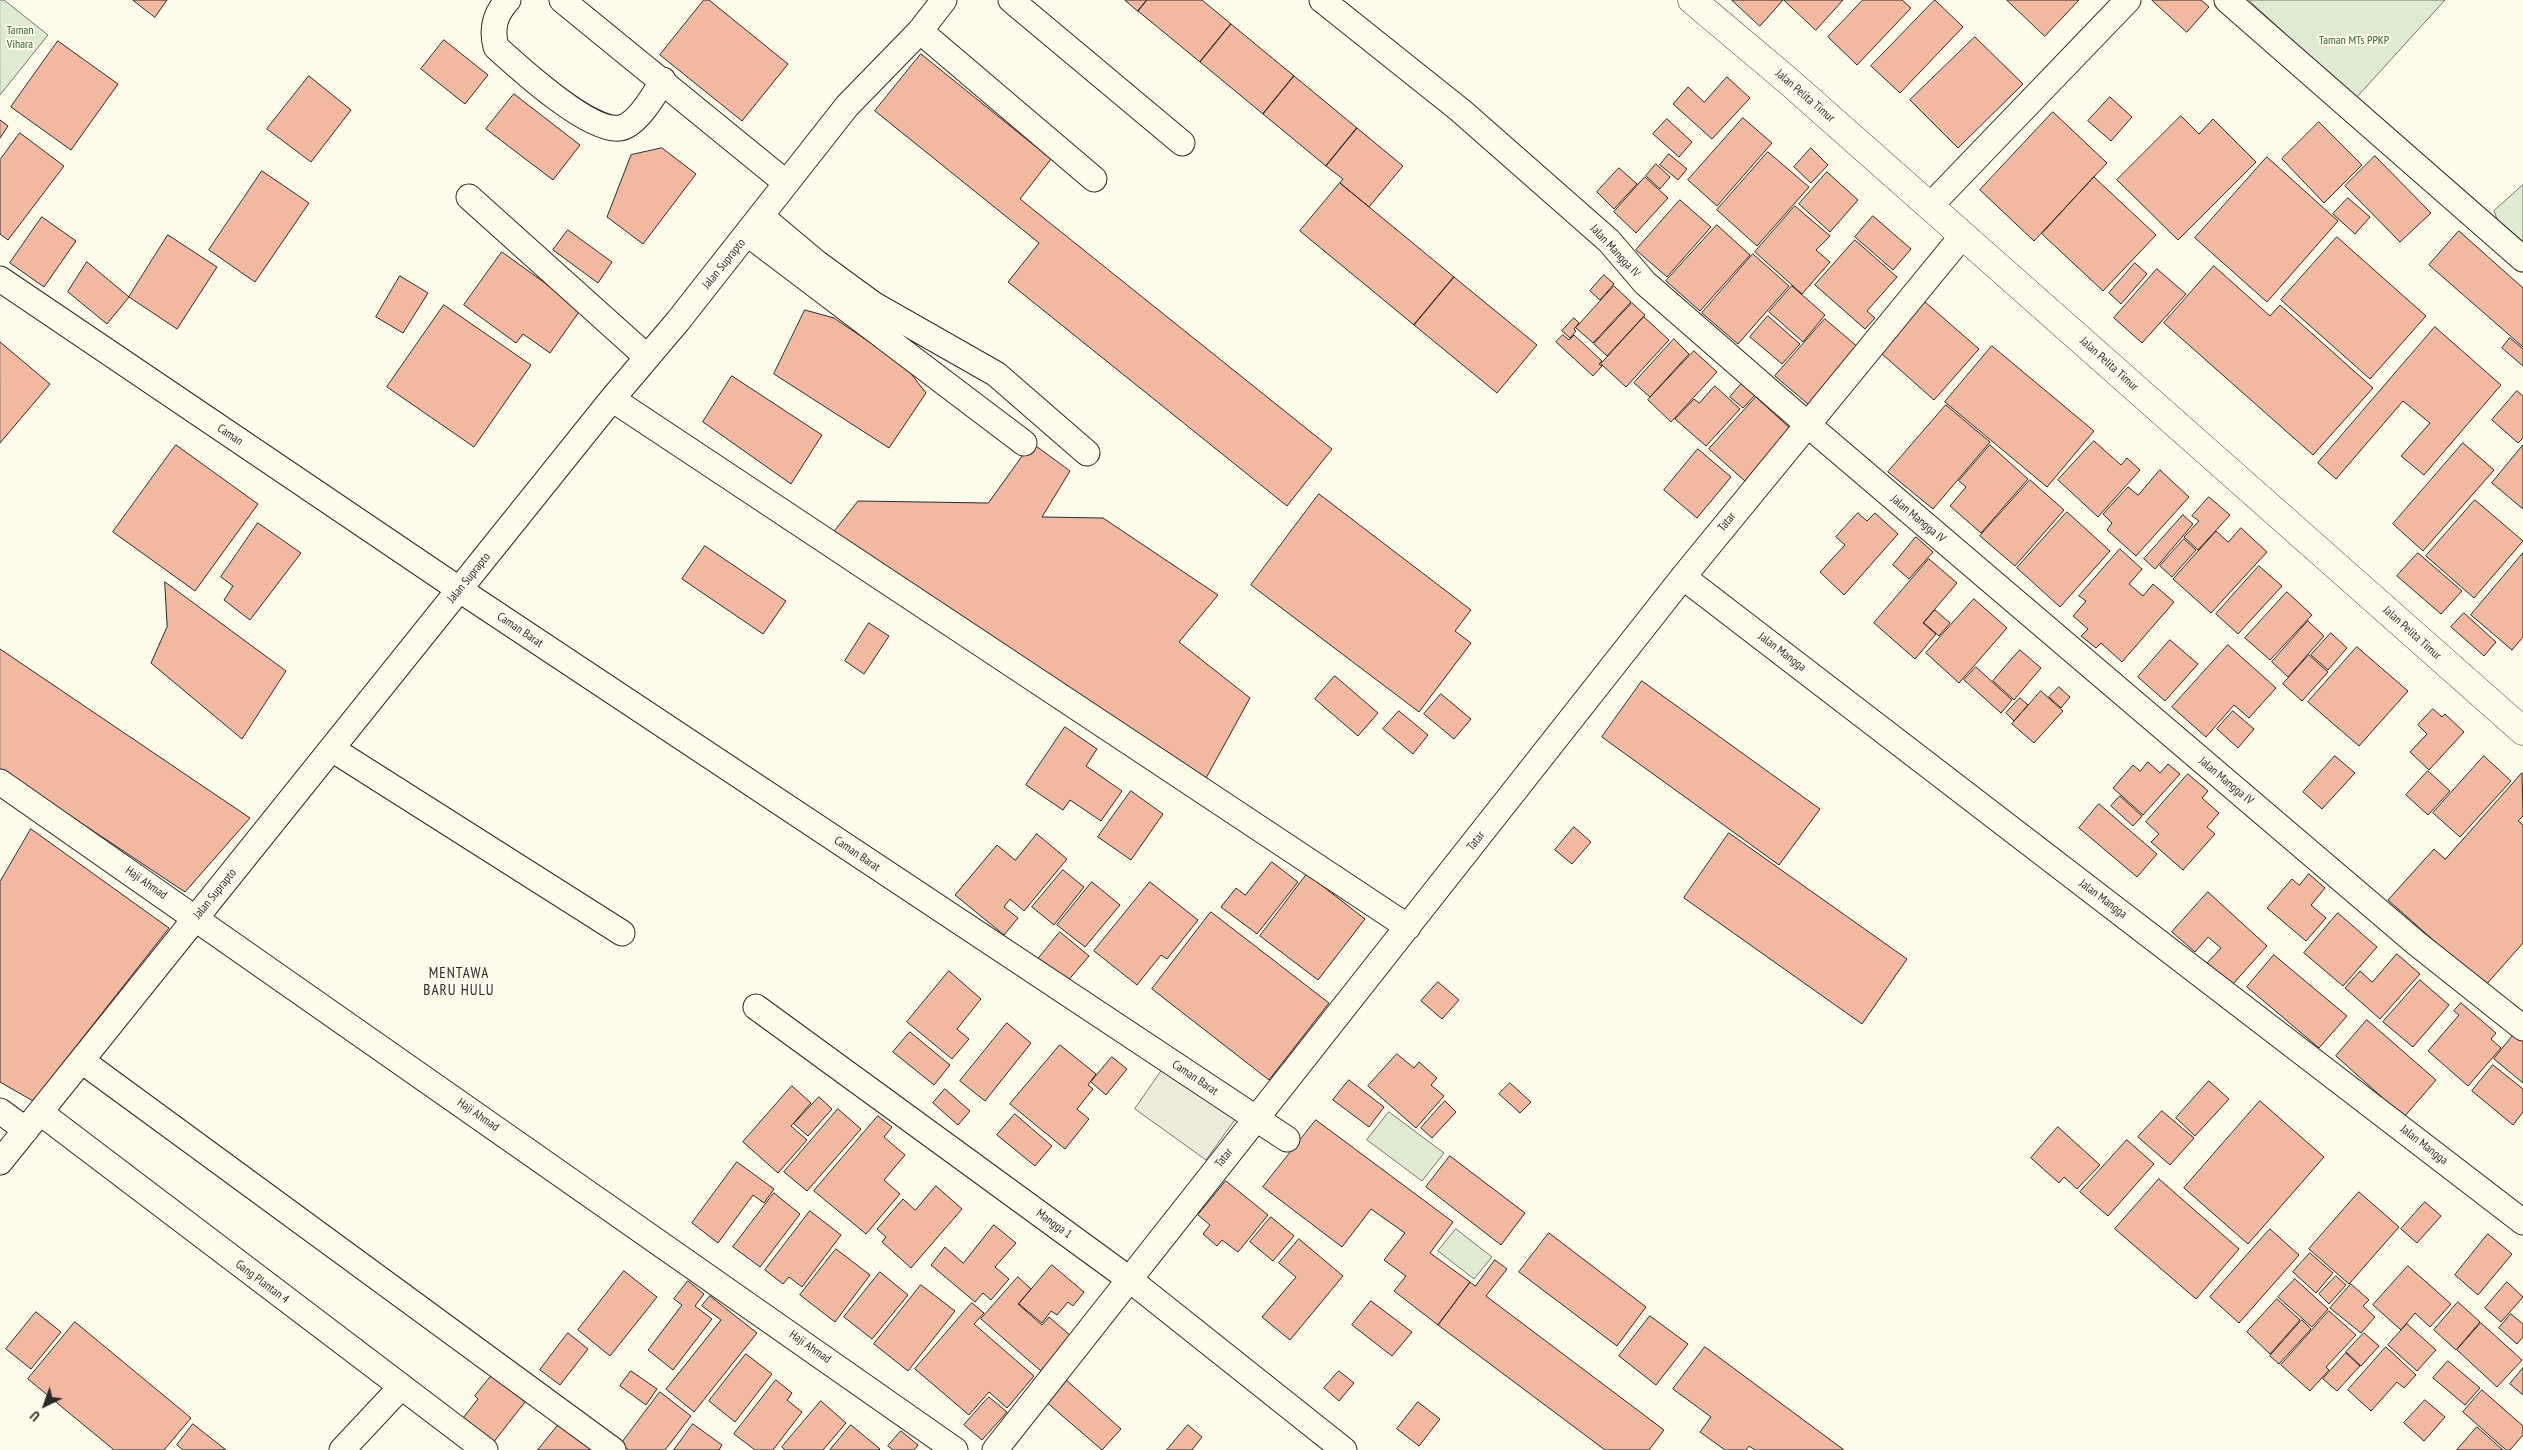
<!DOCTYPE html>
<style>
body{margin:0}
#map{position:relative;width:2523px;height:1450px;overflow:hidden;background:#fdfbea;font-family:"PT Sans Narrow",sans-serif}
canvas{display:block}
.north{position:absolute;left:20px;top:1380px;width:50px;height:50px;-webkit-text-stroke:4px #fdfbea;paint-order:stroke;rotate:222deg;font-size:14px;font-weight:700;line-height:20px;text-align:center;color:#2b2b2b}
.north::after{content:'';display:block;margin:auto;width:18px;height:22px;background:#2b2b2b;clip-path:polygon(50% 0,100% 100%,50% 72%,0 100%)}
</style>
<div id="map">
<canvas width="2523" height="1450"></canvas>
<div class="north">U</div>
</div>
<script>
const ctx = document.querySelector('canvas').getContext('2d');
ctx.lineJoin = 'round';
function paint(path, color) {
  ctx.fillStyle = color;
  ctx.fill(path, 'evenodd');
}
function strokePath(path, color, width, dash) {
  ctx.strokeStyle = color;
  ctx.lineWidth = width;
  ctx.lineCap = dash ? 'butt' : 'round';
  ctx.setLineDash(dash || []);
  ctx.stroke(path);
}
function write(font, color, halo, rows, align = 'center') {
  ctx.font = font + ' "PT Sans Narrow",sans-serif';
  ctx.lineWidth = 4;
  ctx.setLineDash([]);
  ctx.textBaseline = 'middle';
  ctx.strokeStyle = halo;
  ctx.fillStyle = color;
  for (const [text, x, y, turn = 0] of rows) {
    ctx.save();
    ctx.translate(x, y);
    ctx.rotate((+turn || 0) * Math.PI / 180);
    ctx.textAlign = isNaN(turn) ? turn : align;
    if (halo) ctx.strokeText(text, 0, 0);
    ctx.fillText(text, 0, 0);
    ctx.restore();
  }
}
const green = new Path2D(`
 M0,0H4L48,35L0,95Z
 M2249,0H2445L2356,98Z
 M2523,185V254L2503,235L2494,211Z
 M1389,1112L1444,1153L1422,1181L1367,1140Z
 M1456,1229L1492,1257L1474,1279L1438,1251Z`);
const parking = new Path2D(`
 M1162,1070L1236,1118L1206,1160L1135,1109Z`);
const building = new Path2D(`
 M133,0H167L155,17Z
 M704,0H709L788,64L742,121L660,55Z
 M1125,0H1147L1138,11Z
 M1147,0H1202L1231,24L1200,62L1138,11Z
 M1732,0H1783L1760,26Z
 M1784,0H1843L1816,30Z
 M1863,0H1902L1911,8L1857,65L1828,37Z
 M1935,0L1963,27L1900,93L1871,66Z
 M2007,0H2079L2045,36Z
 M2152,0H2201L2209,7L2187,32Z
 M1231,24L1294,76L1263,114L1200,62Z
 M1975,37L2023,84L1958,148L1910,100Z
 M444,40L488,75L465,104L421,69Z
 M58,41L118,84L71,150L11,107Z
 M921,54L1051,159L1020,199L1332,449L1287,506L1008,282L1039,243L875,111Z
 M309,76L351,110L311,162L267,129Z
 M1294,76L1357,128L1326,166L1263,114Z
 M1727,77L1750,98L1712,139L1673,104L1688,87L1704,102Z
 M514,94L580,145L553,180L486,129Z
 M2110,97L2132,117L2111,141L2088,121Z
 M2053,112L2107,163L2034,241L1980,190Z
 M2181,116L2199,134L2213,119L2256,162L2178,240L2117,180Z
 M1743,118L1772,143L1717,206L1688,180Z
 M1667,119L1692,142L1679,157L1653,134Z
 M0,120L8,126L0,138Z
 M2319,122L2362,165L2324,203L2282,159Z
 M1357,128L1403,166L1369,207L1340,183L1343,179L1326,166Z
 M20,133L64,166L8,240L0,234V160Z
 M662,148L696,174L643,244L607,217L631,155Z
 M1811,148L1828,165L1811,183L1794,167Z
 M1768,152L1809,187L1757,246L1717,210Z
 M1669,154L1687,169L1678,180L1660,165Z
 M2375,156L2431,213L2400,242L2345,186Z
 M2267,157L2338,221L2267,302L2195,238Z
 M1656,164L1670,177L1660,189L1646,176Z
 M1619,168L1637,184L1614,209L1597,192Z
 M262,171L309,203L255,282L209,250Z
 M1827,172L1858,200L1830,232L1799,204Z
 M1645,177L1668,198L1636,233L1614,212Z
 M2094,177L2156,235L2103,291L2042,234Z
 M1340,183L1454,277L1414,325L1300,231Z
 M2348,198L2370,217L2355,234L2333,214Z
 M1680,200L1711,227L1667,277L1636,250Z
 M1795,206L1830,236L1816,250L1830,262L1802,294L1755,252Z
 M1873,216L1911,249L1893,270L1855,237Z
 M42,217L76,241L44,287L10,263Z
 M1717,225L1750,255L1700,311L1666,281Z
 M568,230L612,262L598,283L553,250Z
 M2459,231L2523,288V347L2429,265Z
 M168,235L217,267L177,329L129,297Z
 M2337,237L2426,316L2370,379L2281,300Z
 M1855,240L1897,277L1867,311L1875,318L1865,329L1815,285Z
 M502,252L581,309L550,353L523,334L516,343L464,305Z
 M1753,254L1789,286L1738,344L1702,313Z
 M87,262L129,297L107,324L68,292Z
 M2135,263L2147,274L2121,304L2109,293Z
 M2214,266L2270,316L2280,305L2373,388L2313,455L2164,323Z
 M2157,269L2186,294L2142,343L2114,318Z
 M1604,275L1614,284L1600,300L1590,291Z
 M400,276L428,293L403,333L376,317Z
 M1454,277L1537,345L1497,393L1414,325Z
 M1614,286L1631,302L1593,343L1576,328Z
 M1792,286L1825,315L1803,342L1769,312Z
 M1925,302L1979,349L1934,400L1881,353Z
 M1632,303L1645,315L1607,356L1594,344Z
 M444,305L531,365L474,447L387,387Z
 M805,310L834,318L905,366L926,393L889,448L774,374Z
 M1768,316L1800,344L1782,364L1750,337Z
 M1644,317L1669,340L1626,387L1601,364Z
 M1574,318L1579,323L1574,329L1576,331L1570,338L1562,331Z
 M1825,319L1859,348L1809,405L1775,376Z
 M2435,327L2501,385L2424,475L2401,456L2430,423L2403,401L2336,479L2318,463Z
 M1563,335L1569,340L1574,335L1602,361L1599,364L1602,366L1593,376L1556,342Z
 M2510,338L2523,349V366L2502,348Z
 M1674,339L1689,354L1650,397L1634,383Z
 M0,342L50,384L0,443Z
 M1992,346L2094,431L2047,487L1945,402Z
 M1694,351L1717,372L1671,422L1648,400Z
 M732,376L822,435L791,484L703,422Z
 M1742,383L1755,395L1743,408L1730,397Z
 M1715,386L1740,409L1706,446L1675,419L1694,399L1699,403Z
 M2517,391L2523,396V438L2518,443L2492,420Z
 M1756,397L1792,430L1746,482L1709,449Z
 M1946,405L1990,442L1933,509L1888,472Z
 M2094,441L2121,465L2127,458L2140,470L2098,517L2058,480Z
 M1032,443L1070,471L1042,517L1103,518L1218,595L1179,642L1250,698L1205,780L831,535L858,501L988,503Z
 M2463,443L2494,470L2423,551L2393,524Z
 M176,445L258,504L195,591L113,532Z
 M1990,445L2028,479L1981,533L1950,506L1966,487L1959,481Z
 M2523,445V509L2492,483Z
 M1698,449L1731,477L1697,518L1664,490Z
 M2160,470L2189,497L2136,556L2107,530L2112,523L2103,514L2128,487L2138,495Z
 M2030,480L2064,510L2015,566L1980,536Z
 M1319,494L1471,610L1455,631L1471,643L1419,712L1251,585Z
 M2209,497L2230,515L2198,550L2184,537L2199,521L2192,516Z
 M2475,500L2523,541L2474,598L2426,556Z
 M2067,512L2110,551L2060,607L2017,568Z
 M1858,513L1867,521L1875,513L1898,534L1844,595L1820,572L1845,545L1836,537Z
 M2183,515L2193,524L2155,569L2144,559Z
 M258,523L301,553L250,620L224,600L233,586L221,577Z
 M2241,528L2267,552L2211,613L2173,579L2216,531L2228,542Z
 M1916,537L1933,552L1909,579L1893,565Z
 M2184,539L2196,550L2172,577L2160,566Z
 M705,546L786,601L763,634L682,579Z
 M2120,549L2142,569L2129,584L2143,596L2153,584L2174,602L2122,662L2101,643L2096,648L2081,636L2088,629L2073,616L2086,601L2079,596Z
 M2418,553L2462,591L2441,614L2397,576Z
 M2523,553V637L2512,650L2471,615Z
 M1929,559L1957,583L1923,623L1936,634L1915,659L1874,623Z
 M2259,566L2282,586L2238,634L2216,614Z
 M165,582L286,671L242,739L151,663L167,627Z
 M2287,592L2312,615L2270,660L2245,638Z
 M1974,599L2007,628L1959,683L1926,653Z
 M1935,610L1950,623L1939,636L1924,623Z
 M2464,613L2496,642L2484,656L2451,627Z
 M2308,621L2324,636L2288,677L2272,662Z
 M869,623L889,636L864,674L845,661Z
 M2331,633L2347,648L2328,670L2311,655Z
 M2170,640L2198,664L2165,701L2138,677Z
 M2228,645L2276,688L2249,718L2234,705L2206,737L2172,707Z
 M2357,647L2408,691L2359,746L2308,702Z
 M0,649L250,818L185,892L0,769Z
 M2020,650L2041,668L2014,700L1993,681Z
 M2309,655L2328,672L2302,701L2283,684Z
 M1976,667L2012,700L2001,713L1964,680Z
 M1335,676L1378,713L1358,736L1315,699Z
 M1642,681L1820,809L1779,865L1602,737Z
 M2059,687L2070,697L2061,708L2049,697Z
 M2041,691L2063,711L2034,743L2012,724Z
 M1441,694L1471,719L1454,739L1424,714Z
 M2020,698L2028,705L2014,721L2006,713Z
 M2433,709L2442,717L2445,714L2464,732L2429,770L2410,752L2427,734L2418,725Z
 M1399,711L1428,735L1413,754L1383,729Z
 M2233,711L2254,729L2238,748L2217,729Z
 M1065,727L1097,749L1086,766L1122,791L1101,821L1070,800L1063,810L1026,785Z
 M2335,756L2355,773L2322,809L2303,792Z
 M2484,756L2511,781L2460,837L2433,813Z
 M2148,762L2160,773L2168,764L2180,774L2143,815L2113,788L2133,765L2140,771Z
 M2428,771L2450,791L2428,815L2406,795Z
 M2522,773L2523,816L2518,821L2523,825V943L2485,986L2388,900L2434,849L2445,859Z
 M2188,774L2208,791L2202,798L2219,813L2207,827L2215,834L2183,870L2151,842L2159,834L2146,822Z
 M1131,791L1163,814L1131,860L1098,837Z
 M2120,796L2142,816L2133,826L2111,806Z
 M2099,804L2157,854L2137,877L2079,828Z
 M1574,827L1591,842L1572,864L1555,850Z
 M31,829L169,928L33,1101L0,1082V882Z
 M1729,833L1907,959L1862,1024L1684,898Z
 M1037,834L1067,859L1024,911L1010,899L1004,907L1018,918L1004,935L955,895L997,845L1015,860Z
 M1272,862L1298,882L1257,934L1221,907L1236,888L1245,895Z
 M1063,870L1084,887L1054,925L1032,907Z
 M1307,874L1365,919L1318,980L1260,936Z
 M2309,874L2325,888L2311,905L2326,918L2306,941L2267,908L2292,879L2299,885Z
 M1092,882L1120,905L1085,947L1057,925Z
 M1150,882L1198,920L1167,959L1161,955L1137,985L1094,951Z
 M2208,892L2267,946L2232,985L2207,963L2221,948L2208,937L2195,952L2172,932Z
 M1211,912L1329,1003L1269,1080L1152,989Z
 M2338,913L2377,947L2343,986L2304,953Z
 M1060,932L1089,956L1067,982L1038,959Z
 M2397,954L2420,974L2380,1019L2345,988L2360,971L2372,982Z
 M2274,955L2347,1016L2319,1048L2247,987Z
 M949,971L981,999L957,1029L969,1039L952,1059L907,1022Z
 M2420,980L2449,1005L2413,1047L2383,1022Z
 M1438,982L1459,1000L1442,1019L1421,1001Z
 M2461,1003L2496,1033L2491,1039L2501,1048L2468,1086L2428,1051L2459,1015L2454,1011Z
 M2367,1020L2436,1080L2404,1117L2336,1056Z
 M1007,1023L1031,1043L985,1101L960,1081Z
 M910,1032L950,1065L934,1085L893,1052Z
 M2515,1033L2523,1040V1083L2494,1059Z
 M1060,1045L1096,1074L1088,1085L1093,1089L1077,1109L1089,1119L1065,1149L1010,1104Z
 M1397,1054L1414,1068L1419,1062L1437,1078L1431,1085L1444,1096L1416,1128L1368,1086Z
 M1112,1057L1127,1069L1106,1095L1091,1082Z
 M2493,1065L2523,1089V1112L2513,1125L2472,1091Z
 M1349,1080L1384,1107L1369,1127L1333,1100Z
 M2209,1081L2229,1099L2195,1136L2176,1118Z
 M1510,1083L1531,1102L1520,1113L1499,1094Z
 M792,1086L811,1103L791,1126L807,1140L778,1173L743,1142Z
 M945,1089L970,1111L958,1125L933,1103Z
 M819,1097L832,1109L808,1136L794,1124Z
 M1445,1101L1456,1112L1432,1138L1421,1128Z
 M2260,1101L2324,1157L2248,1244L2184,1188Z
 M838,1109L861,1129L807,1191L784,1172Z
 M2162,1111L2194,1138L2170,1165L2138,1137Z
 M1015,1114L1052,1146L1035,1166L997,1135Z
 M878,1116L892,1127L884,1137L905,1155L884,1180L900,1194L866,1234L814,1191Z
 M1316,1120L1453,1222L1430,1253L1470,1282L1438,1325L1394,1291L1406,1276L1384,1260L1405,1233L1371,1209L1342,1247L1263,1187Z
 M2058,1127L2100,1165L2077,1189L2064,1177L2059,1183L2031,1158Z
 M2127,1140L2154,1164L2108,1216L2080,1192Z
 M1450,1156L1525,1213L1501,1245L1426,1187Z
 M737,1162L774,1189L764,1203L753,1195L718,1243L692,1223Z
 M2159,1179L2239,1249L2196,1299L2115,1229Z
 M1226,1181L1268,1215L1238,1252L1222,1240L1217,1246L1203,1234L1210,1225L1198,1215Z
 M936,1186L962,1209L911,1268L882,1242L886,1237L877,1229L903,1199L915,1210Z
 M2359,1192L2399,1227L2349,1284L2309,1249Z
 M774,1193L800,1214L760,1267L733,1247Z
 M2425,1202L2441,1216L2417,1243L2401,1229Z
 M810,1211L841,1235L802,1287L789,1277L783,1284L765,1270Z
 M1271,1217L1294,1236L1273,1261L1250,1242Z
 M994,1225L1016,1243L995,1267L1009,1279L991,1300L983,1293L975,1302L931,1265L945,1247L963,1263Z
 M2270,1229L2299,1255L2239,1323L2210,1297Z
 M1549,1233L1646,1307L1617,1346L1519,1272Z
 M2488,1234L2512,1254L2478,1295L2455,1275Z
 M1299,1239L1343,1276L1290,1340L1262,1317L1296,1277L1279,1263Z
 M836,1249L870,1275L835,1322L800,1295Z
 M2310,1253L2333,1273L2316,1293L2293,1272Z
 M1495,1260L1507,1269L1486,1296L1664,1430L1649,1450H1605L1438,1325L1470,1282L1475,1286Z
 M1052,1265L1084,1292L1073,1306L1068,1302L1057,1315L1051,1311L1042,1323L1019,1304Z
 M2408,1266L2451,1304L2430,1327L2415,1313L2401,1330L2373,1305Z
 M624,1271L657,1297L610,1356L578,1330Z
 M880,1272L908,1295L872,1339L844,1317Z
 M2336,1276L2346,1285L2329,1304L2319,1294Z
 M1018,1277L1031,1289L1018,1304L1042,1325L1049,1317L1071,1336L1041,1371L981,1319Z
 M2295,1279L2328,1309L2312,1327L2278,1297Z
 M688,1281L704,1294L695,1306L712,1319L673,1370L648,1350L682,1305L674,1299Z
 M2507,1282L2523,1297L2501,1322L2485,1308Z
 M2351,1284L2369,1300L2363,1306L2375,1317L2361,1333L2330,1308Z
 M921,1285L955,1311L908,1371L874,1344Z
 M710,1296L757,1333L694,1412L666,1389L721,1320L702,1306Z
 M2277,1299L2300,1320L2270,1354L2247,1332Z
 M1371,1301L1412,1332L1392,1356L1352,1325Z
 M2458,1302L2480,1322L2456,1350L2434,1330Z
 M972,1303L984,1313L974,1324L1034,1376L1007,1408L989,1392L969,1415L915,1369Z
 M2329,1311L2356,1335L2326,1367L2329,1370L2310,1391L2281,1365Z
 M36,1312L61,1332L31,1369L6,1349Z
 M2511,1314L2523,1324V1337L2517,1344L2499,1328Z
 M1650,1316L1688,1344L1656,1385L1619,1356Z
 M2302,1320L2311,1329L2279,1364L2270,1356Z
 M75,1322L191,1418L164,1450H114L28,1379Z
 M2481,1323L2522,1360L2497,1387L2457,1350Z
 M2407,1324L2436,1350L2417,1371L2388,1345Z
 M568,1333L588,1349L560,1385L540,1370Z
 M2364,1333L2379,1346L2361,1366L2346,1352Z
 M1705,1347L1844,1450H1755L1749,1446L1746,1450H1725L1700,1432L1711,1417L1673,1389Z
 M2386,1347L2416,1375L2404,1388L2397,1382L2371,1411L2348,1390Z
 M2346,1353L2360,1366L2337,1391L2323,1379Z
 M746,1354L772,1374L735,1422L709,1401Z
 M2448,1361L2480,1388L2465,1405L2433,1378Z
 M2523,1368V1395L2510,1384Z
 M631,1371L657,1389L646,1405L620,1386Z
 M1339,1371L1354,1383L1339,1401L1324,1388Z
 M492,1375L525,1402L489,1448L459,1423L478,1399L475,1396Z
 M1064,1378L1121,1429L1102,1450L1044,1400Z
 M776,1380L792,1393L787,1400L802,1412L773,1450H755L734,1434Z
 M2482,1390L2523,1426V1435L2510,1450H2506L2463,1412Z
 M660,1392L691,1416L665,1450H629L621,1444Z
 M989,1397L1007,1412L982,1440L964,1425Z
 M2425,1400L2445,1417L2424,1441L2404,1423Z
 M821,1401L846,1423L823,1450H785L782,1447Z
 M1418,1402L1440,1419L1419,1446L1397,1429Z
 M193,1424L226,1450H183L177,1445Z
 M559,1424L592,1450H538Z
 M693,1424L722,1445L719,1450H674Z
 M851,1425L880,1449L879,1450H830Z
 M1188,1425L1202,1437L1192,1450H1167Z
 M2477,1427L2503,1450H2457Z
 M901,1431L918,1445L914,1450H893L888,1446Z`);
const minor = new Path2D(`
 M508,0C495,14 491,28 496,47C518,67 590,133 620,128C637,125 655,94 663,80
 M562,0L785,182
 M1011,0L1182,143
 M1322,0L1460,110L1609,241L1645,283L1807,424L2416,943L2523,1028
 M2227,0L2523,259
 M920,31L1094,179
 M469,197L647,357
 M1930,206L2128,0
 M761,216L817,263L873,304L996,374L1087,453
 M748,234L1024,443
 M0,279L460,590L1287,1139
 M612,399L1408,927
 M1683,577L2523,1222
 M332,749L622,933
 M0,782L955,1450
 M756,1007L1129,1279L1344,1450
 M82,1061L613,1450
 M0,1111L26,1130
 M41,1113L485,1450
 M0,1162L612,399L678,321L847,106L920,31L944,0
 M342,1450L401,1387
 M995,1450L1683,577L1963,235`);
const tertiary = new Path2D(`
 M1692,0L1786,79L2523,731`);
const parkNames = [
 ["Taman",20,31],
 ["Vihara",20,45],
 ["Taman MTs PPKP",2354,41]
];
const streetNames = [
 ["Jalan Pelita Timur",1805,96,41],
 ["Jalan Mangga IV",1615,251,47],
 ["Jalan Suprapto",724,264,-51],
 ["Jalan Pelita Timur",2109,364,42],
 ["Caman",230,435,34],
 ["Jalan Mangga IV",1918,519,40],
 ["Tatar",1727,522,-51],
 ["Jalan Suprapto",469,578,-51],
 ["Caman Barat",520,630,34],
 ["Jalan Pelita Timur",2412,633,42],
 ["Jalan Mangga",1782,652,37],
 ["Jalan Mangga IV",2226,781,40],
 ["Tatar",1476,841,-52],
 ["Caman Barat",857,854,34],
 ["Haji Ahmad",146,883,35],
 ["Jalan Suprapto",215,894,-51],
 ["Jalan Mangga",2103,899,37],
 ["Caman Barat",1195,1078,34],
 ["Haji Ahmad",478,1115,35],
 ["Jalan Mangga",2424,1145,38],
 ["Tatar",1224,1158,-52],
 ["Mangga 1",1054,1224,36],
 ["Gang Plantan 4",262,1282,37],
 ["Haji Ahmad",810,1347,35]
];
const quarterNames = [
 ["MENTAWA",459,974],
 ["BARU HULU",459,991]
];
paint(green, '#deebd1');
strokePath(green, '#74746e', 1);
paint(parking, '#eceadb');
strokePath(parking, '#74746e', 1);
paint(building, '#f2b8a0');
strokePath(building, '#2b2b2b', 1);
strokePath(minor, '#2b2b2b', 27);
strokePath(tertiary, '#2b2b2b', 29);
strokePath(minor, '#fdfbea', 25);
strokePath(tertiary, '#fdfbea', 28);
write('12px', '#34623c', '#fdfbea', parkNames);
write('12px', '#2b2b2b', '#fdfbea', streetNames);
ctx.letterSpacing = '1px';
write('15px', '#2b2b2b', '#fdfbea', quarterNames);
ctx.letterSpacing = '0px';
</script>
